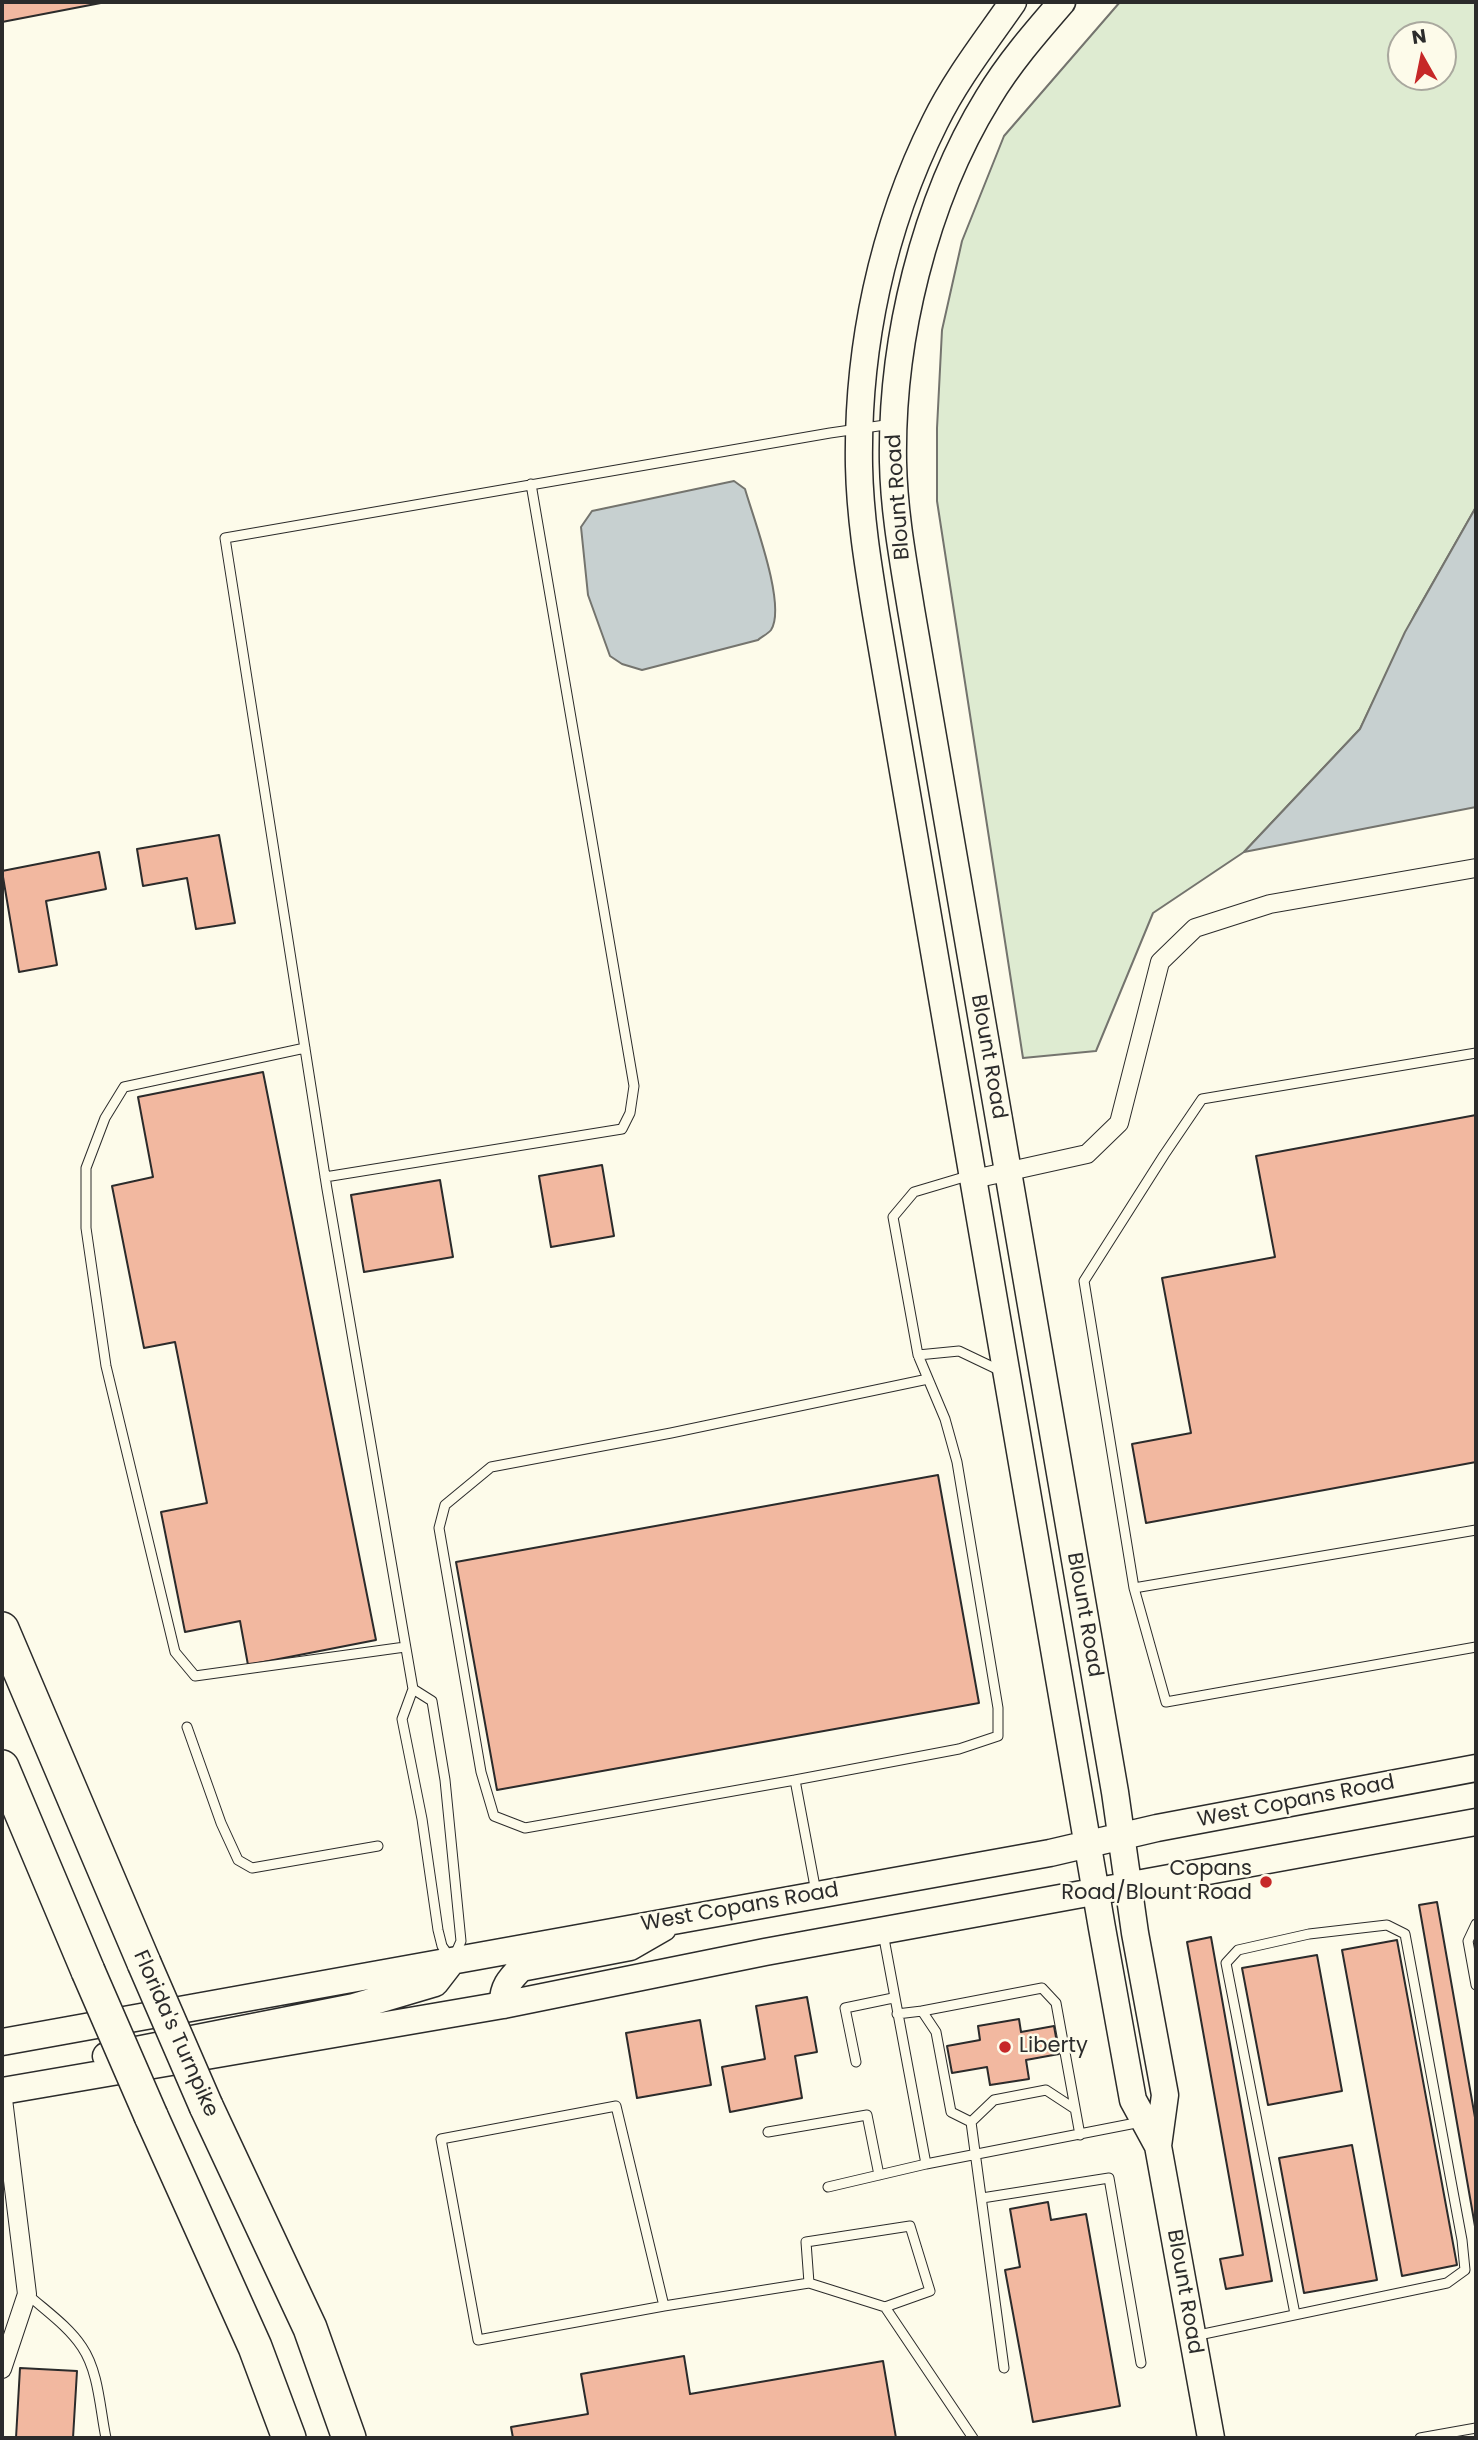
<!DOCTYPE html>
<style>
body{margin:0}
#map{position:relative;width:1478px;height:2440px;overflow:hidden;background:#fdfbea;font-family:Poppins,sans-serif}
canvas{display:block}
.frame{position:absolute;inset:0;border:4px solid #2b2b2b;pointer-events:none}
.north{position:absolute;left:1387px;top:21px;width:70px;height:70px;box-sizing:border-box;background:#fdfbea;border:2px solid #a9a89e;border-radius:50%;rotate:351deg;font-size:19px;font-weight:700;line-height:28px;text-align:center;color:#2b2b2b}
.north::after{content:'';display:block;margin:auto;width:24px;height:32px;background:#c62828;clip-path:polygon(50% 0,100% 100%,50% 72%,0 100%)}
</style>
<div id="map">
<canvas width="1478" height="2440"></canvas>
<div class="frame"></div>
<div class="north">N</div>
</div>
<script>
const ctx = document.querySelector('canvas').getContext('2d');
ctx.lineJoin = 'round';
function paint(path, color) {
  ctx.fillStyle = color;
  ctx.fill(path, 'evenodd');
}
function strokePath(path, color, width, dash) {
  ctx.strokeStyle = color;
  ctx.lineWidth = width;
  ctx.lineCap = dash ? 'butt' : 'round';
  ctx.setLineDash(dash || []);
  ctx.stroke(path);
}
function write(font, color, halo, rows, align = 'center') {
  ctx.font = font + ' Poppins,sans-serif';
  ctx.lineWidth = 5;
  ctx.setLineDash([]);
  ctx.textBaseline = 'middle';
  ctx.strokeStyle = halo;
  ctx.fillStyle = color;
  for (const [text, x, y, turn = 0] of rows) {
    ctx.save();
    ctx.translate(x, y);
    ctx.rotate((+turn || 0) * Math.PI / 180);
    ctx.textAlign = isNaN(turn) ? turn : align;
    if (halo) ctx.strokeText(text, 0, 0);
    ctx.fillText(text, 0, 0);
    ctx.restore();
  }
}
const green = new Path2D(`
 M1120,2H1476V507L1415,614L1360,729L1244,852L1153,913L1096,1051L1023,1058L937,501V428L942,330L962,241L1004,136ZM1401,35H1443V77H1401Z`);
const water = new Path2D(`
 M734,481L745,489C753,517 787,606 771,630C768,634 761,637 758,640L642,670L622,664L610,656L588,595L581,527L592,511Z
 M1476,507V807L1244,852L1360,729L1405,632Z`);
const building = new Path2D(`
 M2,2H106L2,22Z
 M219,835L235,923L196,929L187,878L143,886L137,849Z
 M99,852L106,889L46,901L57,965L19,972L2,871Z
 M263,1072L376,1640L248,1665L240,1621L185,1632L161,1512L207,1503L175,1342L144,1348L112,1186L153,1177L138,1097Z
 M1476,1115V1462L1146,1523L1132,1444L1191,1433L1162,1278L1275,1257L1256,1156Z
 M602,1165L614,1236L551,1247L539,1176Z
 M440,1180L453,1257L364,1272L351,1195Z
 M938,1475L979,1703L497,1790L456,1562Z
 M1437,1902L1476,2123V2232L1419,1905Z
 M1211,1937L1272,2281L1226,2289L1220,2259L1243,2255L1187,1942Z
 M1397,1940L1457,2265L1402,2276L1342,1950Z
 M1317,1955L1342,2091L1268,2105L1242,1968Z
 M807,1997L817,2052L795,2056L802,2098L730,2112L722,2067L765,2059L756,2006Z
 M1019,2019L1021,2032L1054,2026L1059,2054L1026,2060L1029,2079L990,2085L987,2067L952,2073L947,2046L980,2040L978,2026Z
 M700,2020L711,2085L637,2098L626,2033Z
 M1352,2145L1377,2280L1304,2293L1279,2158Z
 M1048,2202L1051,2220L1086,2214L1120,2406L1033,2422L1005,2270L1020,2267L1010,2209Z
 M684,2356L690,2394L883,2361L896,2438H513L511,2427L588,2414L581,2374Z
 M20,2368L77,2371L73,2438H16Z`);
const lane = new Path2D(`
 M305,1048L124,1087L105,1118L86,1168V1228L106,1366L175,1652L195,1676L405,1647
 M325,1177L622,1129L630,1113L634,1086L531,484
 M918,1355L959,1351L1003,1372
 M928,1379L671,1433L491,1467L445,1505L439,1528L481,1772L494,1816L525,1828L795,1780L959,1749L998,1736V1708L957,1462L945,1419L918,1355L893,1217L914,1192L971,1175
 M1476,1530L1134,1588L1166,1702L1476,1647
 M1134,1588L1084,1281L1164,1155L1202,1099L1476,1053
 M413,1689L432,1701L445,1780L461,1941L454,1957
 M187,1727L221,1823L238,1860L252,1868L378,1846
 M795,1780L816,1892
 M1476,1924L1468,1941L1476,1985
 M883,1933L926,2164L1141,2122
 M451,1959L442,1946L438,1930L422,1819L402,1719L413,1689L327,1189L225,538L830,433L892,424
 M922,2011L1042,1988L1056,2003L1080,2135
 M897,2014L922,2011L936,2032L951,2112L971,2122L1004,2368
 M856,2062L845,2008L893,1998
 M971,2122L994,2100L1046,2090L1075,2109
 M768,2132L867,2115L879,2175
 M828,2187L926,2164
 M982,2198L1109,2178L1141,2363
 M809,2283L806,2242L910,2226L930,2291L885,2307
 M27,2294C46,2311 68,2326 82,2347C99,2372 100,2410 106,2438
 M664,2306L616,2106L441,2139L478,2340L664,2306L809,2283L885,2307L973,2438
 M1194,2336L1447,2283L1465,2270L1462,2240L1405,1934L1387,1925L1309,1934L1238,1950L1226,1963L1295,2314
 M1420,2438L1476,2428`);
const street = new Path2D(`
 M974,1179L1087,1154L1119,1123L1160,962L1195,928L1270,904L1476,868
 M2,2369L27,2294L2,2091`);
const secondary = new Path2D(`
 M1013,2C986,41 956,79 935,122C882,228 857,348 859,466C860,516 868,565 876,614L1102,1928L1133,2100L1158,2146
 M1062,2C1036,32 1009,63 988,98C924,202 891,341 893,462C894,512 903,560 911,609L1115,1792L1135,1933L1165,2095L1158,2146L1211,2438
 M503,2005C502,1988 510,1979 521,1968L630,1947L663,1928
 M2,2042L1050,1853L1157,1828L1476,1768
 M106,2056L354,2007L435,1983L452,1961
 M2,2091L503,2005L765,1952L1476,1822`);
const highway = new Path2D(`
 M2,1629L144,1963
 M2,1767L88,1971
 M206,2106L310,2328L349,2438
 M151,2116L255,2347L289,2438`);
const highwayBridge = new Path2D(`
 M144,1963L206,2106
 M88,1971L151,2116`);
const markers = [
 [1266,1882,7,"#c62828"],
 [1005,2047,7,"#c62828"]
];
const streetNames = [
 ["Blount Road",899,497,-94],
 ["Blount Road",988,1057,80],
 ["Blount Road",1084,1615,80],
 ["West Copans Road",1296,1802,-11],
 ["West Copans Road",740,1908,-10],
 ["Florida's Turnpike",175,2034,66],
 ["Blount Road",1184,2292,80]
];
const poiNames = [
 ["Copans",1252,1870],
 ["Road/Blount Road",1252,1894],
 ["Liberty",1019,2047,"left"]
];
paint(green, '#deebd1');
strokePath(green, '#74746e', 2);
paint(water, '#c7d0d0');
strokePath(water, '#74746e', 2);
paint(building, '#f2b8a0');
strokePath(building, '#2b2b2b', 2);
strokePath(lane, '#2b2b2b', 11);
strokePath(street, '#2b2b2b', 20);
strokePath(secondary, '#2b2b2b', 29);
strokePath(highway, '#2b2b2b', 36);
strokePath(lane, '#fdfbea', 9);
strokePath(street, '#fdfbea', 18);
strokePath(secondary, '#fdfbea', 26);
strokePath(highway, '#fdfbea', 33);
strokePath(highwayBridge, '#2b2b2b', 36, []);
strokePath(highwayBridge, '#fdfbea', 33);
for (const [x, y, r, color] of markers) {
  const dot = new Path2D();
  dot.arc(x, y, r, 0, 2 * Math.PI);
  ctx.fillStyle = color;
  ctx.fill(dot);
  strokePath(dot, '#fdfbea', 2.5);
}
write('21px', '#2b2b2b', '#fdfbea', streetNames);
write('21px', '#2b2b2b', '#fdfbea', poiNames, 'right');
</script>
